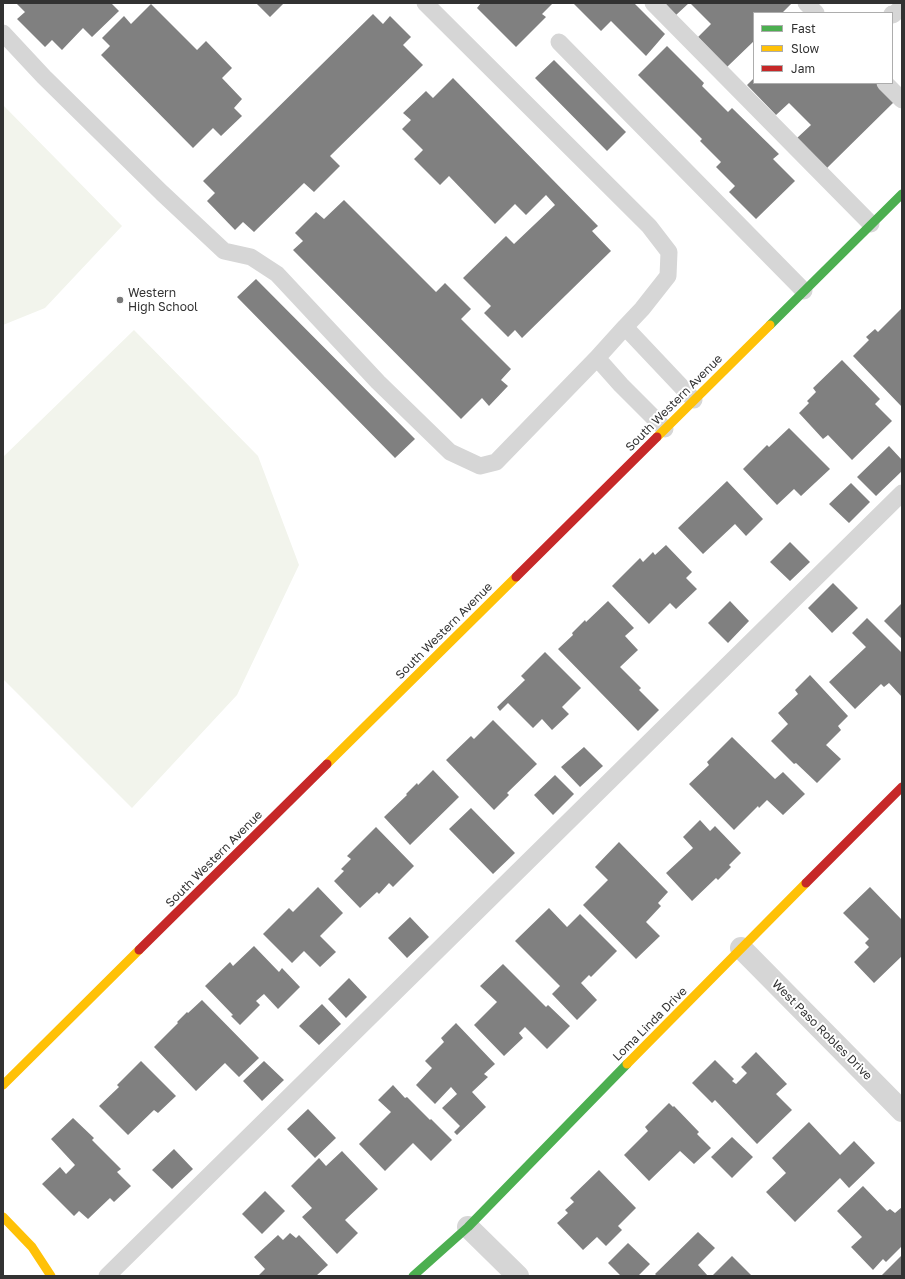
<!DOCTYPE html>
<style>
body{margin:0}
#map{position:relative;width:905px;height:1279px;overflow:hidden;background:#fff;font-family:"Golos Text",sans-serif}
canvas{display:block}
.frame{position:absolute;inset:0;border:4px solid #323232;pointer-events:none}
.legend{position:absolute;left:753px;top:12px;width:140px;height:72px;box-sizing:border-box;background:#fff;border:1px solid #adadad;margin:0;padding:5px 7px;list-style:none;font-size:12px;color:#323232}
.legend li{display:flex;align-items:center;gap:8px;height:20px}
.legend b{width:20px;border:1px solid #adadad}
</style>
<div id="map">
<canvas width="905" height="1279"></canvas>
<div class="frame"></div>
<ul class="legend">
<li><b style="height:5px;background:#4caf50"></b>Fast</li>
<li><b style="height:5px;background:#ffc107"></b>Slow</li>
<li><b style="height:5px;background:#c62828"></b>Jam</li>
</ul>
</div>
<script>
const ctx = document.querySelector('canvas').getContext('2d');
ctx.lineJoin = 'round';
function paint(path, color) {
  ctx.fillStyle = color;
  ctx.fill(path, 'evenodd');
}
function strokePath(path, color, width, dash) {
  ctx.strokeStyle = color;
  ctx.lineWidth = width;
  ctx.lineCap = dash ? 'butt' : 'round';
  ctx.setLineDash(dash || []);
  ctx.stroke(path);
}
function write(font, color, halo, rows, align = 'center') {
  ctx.font = font + ' "Golos Text",sans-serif';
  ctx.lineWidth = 4;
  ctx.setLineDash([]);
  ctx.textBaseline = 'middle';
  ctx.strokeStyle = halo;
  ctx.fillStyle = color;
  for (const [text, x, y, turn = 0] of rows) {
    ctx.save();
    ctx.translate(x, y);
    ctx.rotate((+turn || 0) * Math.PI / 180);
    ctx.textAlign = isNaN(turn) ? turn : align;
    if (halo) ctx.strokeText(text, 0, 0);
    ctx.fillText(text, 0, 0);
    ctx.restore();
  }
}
const green = new Path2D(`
 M3,105L122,226L45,308L3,325Z
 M134,330L258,456L299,565L237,695L132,808L3,679V457Z`);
const building = new Path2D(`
 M16,3H111L119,11L92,37L83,28L62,50L52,40L45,47L17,19L25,12Z
 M256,3H284L270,17Z
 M481,3H553L542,14L546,17L516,47L477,8Z
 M573,3H634L665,34L646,56L611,21L601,31Z
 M665,3H689L676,15Z
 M690,3H792L782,13H754V41L727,67L698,37L711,24Z
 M151,4L197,50L206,41L232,68L222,78L242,99L234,108L242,116L221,136L213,128L193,148L101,55L110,46L102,38L124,16L131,24Z
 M373,14L383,24L390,16L411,37L403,45L423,65L330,156L340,166L314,192L304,183L254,232L243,222L235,230L207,201L215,193L203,181Z
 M667,46L704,83L702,86L728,112L732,108L779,154L773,159L795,181L756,219L729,192L735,186L716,167L721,162L700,141L702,139L638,75Z
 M554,60L626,132L607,151L535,78Z
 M453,78L598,226L592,231L611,251L522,338L515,330L508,337L484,313L491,306L463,278L506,236L514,244L555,205L546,195L526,215L515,204L495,224L449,176L440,185L414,159L423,150L402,129L411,120L403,113L426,91L433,98Z
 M754,78V83H877L895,101L827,168L797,138L811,125L789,103L776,115L747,85Z
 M344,200L436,292L445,283L471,309L461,319L511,369L501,380L508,386L489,406L482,398L461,419L293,250L303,241L295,233L316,212L324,219Z
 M256,279L415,439L395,458L237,297Z
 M902,308V407L853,356L869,340L866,337L875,329L878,332Z
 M842,360L880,399L875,404L892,421L852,460L828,435L823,439L799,413L809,403L807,401L816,392L813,388Z
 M789,428L830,469L801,496L794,489L777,505L743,469L767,445L769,447Z
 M889,446L902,460V471L876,496L857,477Z
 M727,481L763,519L746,536L735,524L703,554L678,528Z
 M851,483L870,502L849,523L829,504Z
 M790,542L810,562L790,581L770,562Z
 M666,545L692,572L686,578L697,589L676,609L670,603L649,624L612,586L640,558L643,562L653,552L655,555Z
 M833,583L858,608L832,633L808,608Z
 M608,601L634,628L625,636L638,650L620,667L641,688L639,690L659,710L638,731L558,649L573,635L572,633L585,620L586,622Z
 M730,601L749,621L728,643L708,623Z
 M902,603V639L884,621Z
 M867,618L902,653V697L889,683L884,687L881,684L855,709L829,682L866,647L852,633Z
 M545,652L581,688L562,707L569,714L552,730L542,719L533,728L508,703L500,711L497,707L525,680L521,676Z
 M810,675L848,716L838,726L841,730L826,745L841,759L817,783L796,763L794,764L771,741L788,724L778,713L798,694L795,690Z
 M493,720L537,764L507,793L509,795L494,810L446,760L471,736L474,739Z
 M732,737L775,779L783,772L805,794L783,815L767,800L759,808L758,806L734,830L689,784L709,765L707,762Z
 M584,747L603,766L580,787L561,767Z
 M433,770L459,797L410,845L384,817L407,795L406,794L417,783L418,785Z
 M555,775L574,794L553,815L534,795Z
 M471,808L515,853L493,874L449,829Z
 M700,820L710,831L715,826L741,853L729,865L731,867L718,880L716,878L692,901L666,873L693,848L683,837Z
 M376,827L414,866L393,887L389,883L379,894L377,892L360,908L334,881L344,871L341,869L351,859L347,856Z
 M619,842L668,892L658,903L661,906L646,922L660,936L636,959L583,905L608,880L595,867Z
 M318,887L343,913L320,936L336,952L320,967L304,951L292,963L263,934L289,908L293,912Z
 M870,887L902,920V956L874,983L854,962L869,947L865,943L869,939L843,913Z
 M549,908L567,927L580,914L617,951L591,977L589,975L581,983L597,1000L577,1020L552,994L560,986L515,941Z
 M410,917L429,937L407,958L388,938Z
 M254,946L279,972L282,968L300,987L278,1009L264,994L256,1001L260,1005L240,1025L231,1016L233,1015L205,986L230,962L233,966Z
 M503,964L546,1007L548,1005L570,1026L547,1049L525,1027L519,1033L523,1038L504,1056L474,1025L497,1002L480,986Z
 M349,978L367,997L346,1018L328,999Z
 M202,1000L259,1058L239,1077L225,1063L196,1091L154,1047L178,1023L177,1022L187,1012L188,1013Z
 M322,1004L341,1024L319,1045L299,1026Z
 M456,1023L495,1064L484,1074L488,1077L472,1092L486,1107L457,1135L454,1132L460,1126L442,1108L457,1094L451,1087L435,1104L416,1085L432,1068L425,1061L444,1042L441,1038Z
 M756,1052L787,1084L776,1094L792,1110L757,1144L715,1100L712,1103L692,1083L715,1060L734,1079L732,1081L736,1084L747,1073L741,1067Z
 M141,1061L176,1096L158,1113L154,1110L128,1135L99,1106L119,1087L117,1085Z
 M264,1061L284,1080L262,1101L243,1081Z
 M393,1085L405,1098L407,1097L430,1120L431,1119L452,1140L431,1161L413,1143L385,1171L359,1144L391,1112L378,1100Z
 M669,1103L673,1107L674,1106L699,1132L697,1134L711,1148L694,1164L680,1151L649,1181L624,1155L648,1131L645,1127Z
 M308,1109L336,1138L315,1158L287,1129Z
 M73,1118L94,1138L92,1140L121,1169L117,1172L131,1186L114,1202L110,1198L88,1219L79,1211L74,1216L42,1184L60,1167L66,1174L75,1165L51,1139Z
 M809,1122L840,1155L854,1141L875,1163L849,1188L840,1178L795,1222L766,1192L786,1173L772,1158Z
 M732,1137L753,1157L732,1178L711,1157Z
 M174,1149L193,1169L172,1189L152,1170Z
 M342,1151L378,1189L345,1220L358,1233L337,1254L302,1217L312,1208L291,1186L319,1158L326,1166Z
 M599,1170L636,1208L618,1226L622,1230L606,1246L597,1237L583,1250L557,1223L568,1213L565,1210L574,1202L570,1198Z
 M863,1186L887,1211L890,1209L895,1213L902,1207V1246L886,1262L883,1259L873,1270L851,1247L862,1237L837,1211Z
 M265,1191L285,1211L262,1234L242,1214Z
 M698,1232L715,1248L698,1265L708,1276H657L655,1274Z
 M290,1233L296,1238L299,1235L328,1265L316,1276H258L265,1269L254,1257L278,1235L283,1240Z
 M628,1243L650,1264L638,1276H621L608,1263Z
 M902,1255V1276H881Z
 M732,1256L752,1276H712Z`);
const lane = new Path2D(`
 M425,3L649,226L669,252L668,276L642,309L625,327L694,400
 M653,3L871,224
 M806,3L816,13
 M892,14L893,15L902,7
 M3,33L44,77L162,193L224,251L251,257L277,274L378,382L450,452L480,466L496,462L597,358L621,385L665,429
 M559,42L804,291
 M885,83L902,100
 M597,358L625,327
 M107,1276L902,493`);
const street = new Path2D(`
 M741,948L902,1111
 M468,1227L518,1276`);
const fast = new Path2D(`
 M770,325L902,194
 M413,1276L468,1227L627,1064`);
const slow = new Path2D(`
 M657,437L770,325
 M327,764L516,577
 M627,1064L806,883
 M3,1085L139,950
 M3,1217L32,1247L51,1276`);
const jam = new Path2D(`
 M516,577L657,437
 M806,883L902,787
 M139,950L327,764`);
const markers = [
 [120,300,4,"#7a7a7a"]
];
const poiNames = [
 ["Western",128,293],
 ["High School",128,307]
];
const streetNames = [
 ["South Western Avenue",674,403,-45],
 ["South Western Avenue",444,631,-45],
 ["South Western Avenue",214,859,-45],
 ["Loma Linda Drive",650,1024,-45],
 ["West Paso Robles Drive",822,1030,45]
];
paint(green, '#f2f4ec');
paint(building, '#808080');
strokePath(lane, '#d6d6d6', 17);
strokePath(street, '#d6d6d6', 22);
strokePath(fast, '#4caf50', 9);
strokePath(slow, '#ffc107', 9);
strokePath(jam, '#c62828', 9);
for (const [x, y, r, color] of markers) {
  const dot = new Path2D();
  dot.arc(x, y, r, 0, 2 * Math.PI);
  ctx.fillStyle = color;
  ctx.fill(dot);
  strokePath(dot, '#fff', 1.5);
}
write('12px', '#323232', '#fff', poiNames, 'left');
write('12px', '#323232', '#fff', streetNames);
</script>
